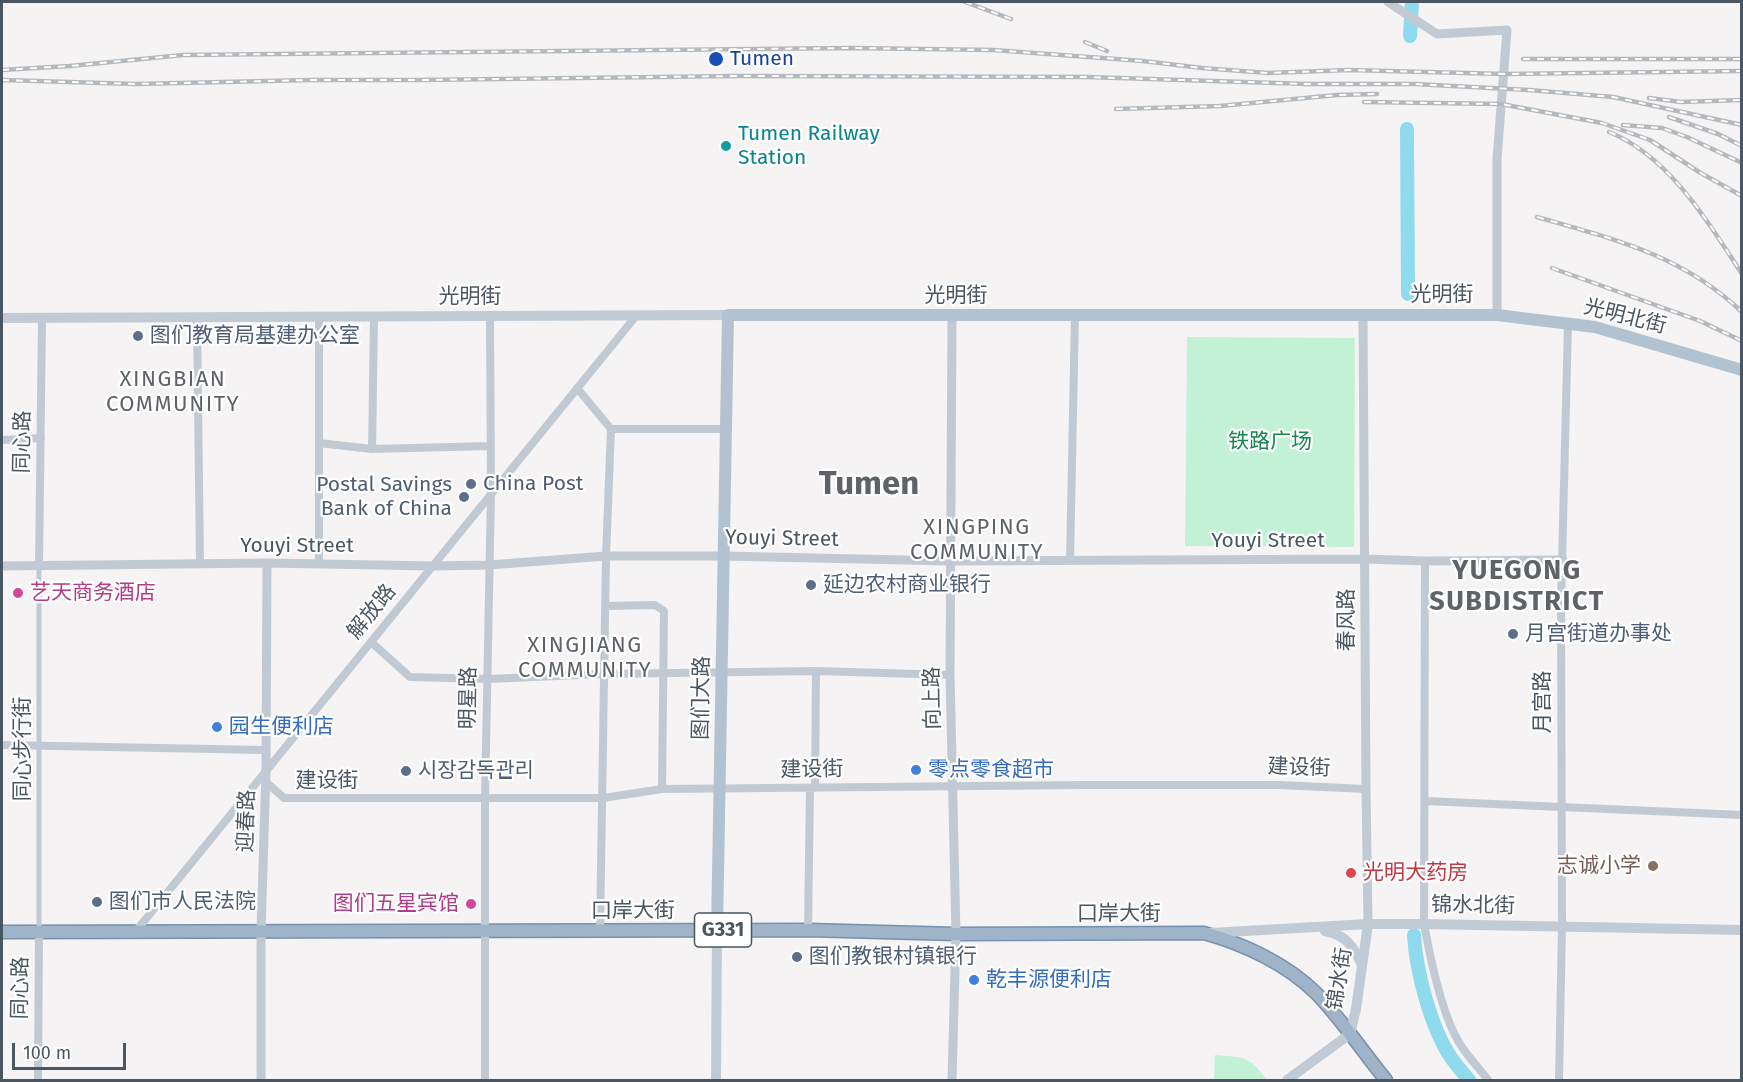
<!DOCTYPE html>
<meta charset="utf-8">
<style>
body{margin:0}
#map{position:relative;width:1743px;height:1082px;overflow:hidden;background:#f5f3f3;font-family:"Fira Sans",sans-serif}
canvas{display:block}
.frame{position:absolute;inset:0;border:3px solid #4a5661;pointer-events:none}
.scale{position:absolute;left:12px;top:1043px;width:114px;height:27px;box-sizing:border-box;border:3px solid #4a5661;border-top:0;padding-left:8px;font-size:18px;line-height:21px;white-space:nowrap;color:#4a5661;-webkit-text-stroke:4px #fff;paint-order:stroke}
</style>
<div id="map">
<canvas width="1743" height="1082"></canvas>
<div class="frame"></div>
<div class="scale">100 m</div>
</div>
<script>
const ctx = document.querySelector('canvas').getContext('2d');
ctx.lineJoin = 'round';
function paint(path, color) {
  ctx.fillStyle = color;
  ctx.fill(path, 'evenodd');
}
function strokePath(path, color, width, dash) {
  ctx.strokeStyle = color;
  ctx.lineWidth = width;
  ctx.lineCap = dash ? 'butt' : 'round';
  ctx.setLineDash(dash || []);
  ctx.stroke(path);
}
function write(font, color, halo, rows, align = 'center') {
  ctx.font = font + ' "Fira Sans","Noto Sans SC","Noto Sans KR",sans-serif';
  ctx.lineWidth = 4.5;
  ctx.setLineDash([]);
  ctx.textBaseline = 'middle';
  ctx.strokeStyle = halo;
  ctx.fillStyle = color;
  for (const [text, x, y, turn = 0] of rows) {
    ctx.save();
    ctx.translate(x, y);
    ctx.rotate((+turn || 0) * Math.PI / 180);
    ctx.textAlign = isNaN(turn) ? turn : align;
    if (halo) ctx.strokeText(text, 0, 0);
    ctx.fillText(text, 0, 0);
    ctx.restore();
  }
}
const green = new Path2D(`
 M1187,337L1355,338L1354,547L1185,546Z
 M1215,1055C1246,1058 1248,1055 1267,1080H1214Z`);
const river = new Path2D(`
 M1410,36L1412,2
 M1407,129L1408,294
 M1414,935C1416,971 1431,1029 1452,1059C1457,1066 1463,1073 1469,1080`);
const pedestrian = new Path2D(`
 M39,566V932`);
const minor = new Path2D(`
 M197,317L200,564
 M577,388L611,429H726
 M2,440L41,438
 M319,443L372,449L490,446
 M372,449L374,317
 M1070,560L1075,315
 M1425,561L1424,924C1430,957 1442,1016 1460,1044C1468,1057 1479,1068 1488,1080
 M319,563V317
 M39,566L42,318
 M605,606L655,605L664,611L662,789
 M371,642L410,677L488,679L604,674L816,671L950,675
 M2,745L265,750
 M266,782L284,798H603L662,789L1084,785H1279L1366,789
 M815,788L816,671
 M1426,801L1742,815
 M600,930L606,556L611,429
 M808,930L810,788
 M136,931L636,316
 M38,1080L39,932
 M485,1080V799L491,493L490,316
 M1559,1080L1562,927L1561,604L1568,323`);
const tertiary = new Path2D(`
 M1388,2L1437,34L1507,30L1497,159V315
 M952,315L950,675L956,934L952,1080
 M1363,315L1366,789L1368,924
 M2,566L267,563L433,566L489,565L606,556H724L950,561L1364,559L1425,561L1563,560
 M261,1080V931L266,770L267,563`);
const secondary = new Path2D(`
 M2,318L728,315
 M1325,931C1346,935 1354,947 1362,965
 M1210,933L1368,924H1424L1742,930
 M716,1080L717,930
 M1287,1080L1350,1034L1356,1009L1368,924`);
const primary = new Path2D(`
 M717,930L728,315H1497L1595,327L1742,370`);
const trunk = new Path2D(`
 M2,932L808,930L956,934L1204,933C1244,944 1287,964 1317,994C1342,1020 1363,1052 1386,1080`);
const rail = new Path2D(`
 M965,2L1011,19
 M1085,42L1107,51
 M1523,59H1742
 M2,70L70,66L183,55L850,48L993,50L1143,61L1202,68L1268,73L1349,70L1505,74L1742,71
 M2,80L136,84L311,80H420L737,76L1087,77L1307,84H1415L1529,90L1613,97L1742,125
 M1649,98L1681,102L1742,100
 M1364,102L1501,104L1602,123L1650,140L1699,172L1742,196
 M1116,109L1220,106L1337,95L1377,94
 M1669,117L1718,134L1742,146
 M1623,125L1662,128L1687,137L1742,163
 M1609,132C1669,156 1709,223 1742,274
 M1537,217C1614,239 1682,255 1742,312
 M1552,268L1700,321L1742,341`);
const markers = [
 [716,59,8,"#1a4fb4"],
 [726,146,6,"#0f9aa8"],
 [138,336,6,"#5c6f8a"],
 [471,484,6,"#5c6f8a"],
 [464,497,6,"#5c6f8a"],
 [811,585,6,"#5c6f8a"],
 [18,593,6,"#d1479c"],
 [1513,634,6,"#5c6f8a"],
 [217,727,6,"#3f7fe0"],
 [916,770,6,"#3f7fe0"],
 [406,771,6,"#5c6f8a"],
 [1653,866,6,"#8d6e63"],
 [1351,873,6,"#e0444e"],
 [97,902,6,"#5c6f8a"],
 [471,904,6,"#d1479c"],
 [797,957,6,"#5c6f8a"],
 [974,980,6,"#3f7fe0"]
];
const shields = [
 [723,930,57]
];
const shieldNames = [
 ["G331",723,930]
];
const transitNames = [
 ["Tumen",730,59]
];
const cultureNames = [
 ["Tumen Railway",738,134],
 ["Station",738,158]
];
const streetNames = [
 ["光明街",1442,295],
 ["光明街",956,296],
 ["光明街",470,297],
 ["光明北街",1625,317,14],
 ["同心路",23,442,-89],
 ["Youyi Street",782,539,1],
 ["Youyi Street",1268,541],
 ["Youyi Street",297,546],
 ["解放路",372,612,-51],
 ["春风路",1347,620,-90],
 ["明星路",469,698,-89],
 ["图们大路",702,698,-89],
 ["向上路",933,698,-91],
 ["月宫路",1543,702,-90],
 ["同心步行街",23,749,-90],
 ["建设街",1299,768,2],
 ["建设街",812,770,-1],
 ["建设街",327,781],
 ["迎春路",247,821,-88],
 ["锦水北街",1473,906,1],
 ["口岸大街",633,911],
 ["口岸大街",1119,914],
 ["锦水街",1340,979,-81],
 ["同心路",21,988,-89]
];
const serviceNames = [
 ["图们教育局基建办公室",150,336],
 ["China Post",483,484],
 ["Postal Savings",452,485,"right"],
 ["Bank of China",452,509,"right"],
 ["延边农村商业银行",823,585],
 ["月宫街道办事处",1525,634],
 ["시장감독관리",418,771],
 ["图们市人民法院",109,902],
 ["图们教银村镇银行",809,957]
];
const parkNames = [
 ["铁路广场",1270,442]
];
const hotelNames = [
 ["艺天商务酒店",30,593],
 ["图们五星宾馆",459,904,"right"]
];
const shopNames = [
 ["园生便利店",229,727],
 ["零点零食超市",928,770],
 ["乾丰源便利店",986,980]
];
const educationNames = [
 ["志诚小学",1641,866]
];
const healthNames = [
 ["光明大药房",1363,873]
];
const neighbourhoodNames = [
 ["XINGBIAN",173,380],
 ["COMMUNITY",173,405],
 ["XINGPING",977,528],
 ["COMMUNITY",977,553],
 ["XINGJIANG",585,646],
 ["COMMUNITY",585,671]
];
const districtNames = [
 ["YUEGONG",1517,571],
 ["SUBDISTRICT",1517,602]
];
const townNames = [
 ["Tumen",869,485]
];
paint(green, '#c3f1d5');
strokePath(river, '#90daee', 14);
strokePath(trunk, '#7690ad', 15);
strokePath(pedestrian, '#c1cad2', 5);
strokePath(minor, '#c1cad2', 8);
strokePath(tertiary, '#c1cad2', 9);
strokePath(secondary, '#c1cbd6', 10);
strokePath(primary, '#b3c2d1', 12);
strokePath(trunk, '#9fb4c9', 12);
strokePath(rail, '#b5b8bd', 4.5);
strokePath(rail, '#fff', 2, [7]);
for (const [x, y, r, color] of markers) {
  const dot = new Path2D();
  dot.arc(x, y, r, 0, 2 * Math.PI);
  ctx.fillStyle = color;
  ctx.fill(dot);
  strokePath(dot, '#fff', 2);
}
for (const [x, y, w] of shields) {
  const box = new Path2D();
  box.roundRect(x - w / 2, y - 17, w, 34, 4.5);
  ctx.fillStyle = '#fff';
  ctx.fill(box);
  strokePath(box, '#4a5661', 1.5);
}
write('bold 20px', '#4a5661', null, shieldNames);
write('21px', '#164399', '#fff', transitNames, 'left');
write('21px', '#0d838f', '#fff', cultureNames, 'left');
write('21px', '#4a5661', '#fff', streetNames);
write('21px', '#4e5e75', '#fff', serviceNames, 'left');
write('21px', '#17864f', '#fff', parkNames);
write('21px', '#b23c85', '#fff', hotelNames, 'left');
write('21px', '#366cbe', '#fff', shopNames, 'left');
write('21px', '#785e54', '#fff', educationNames, 'right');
write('21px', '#be3a42', '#fff', healthNames, 'left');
ctx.letterSpacing = '1.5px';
write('22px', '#5f6368', '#fff', neighbourhoodNames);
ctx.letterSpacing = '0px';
ctx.letterSpacing = '1.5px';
write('bold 27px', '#5f6368', '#fff', districtNames);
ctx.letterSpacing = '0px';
write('bold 33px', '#5f6368', '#fff', townNames);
</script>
